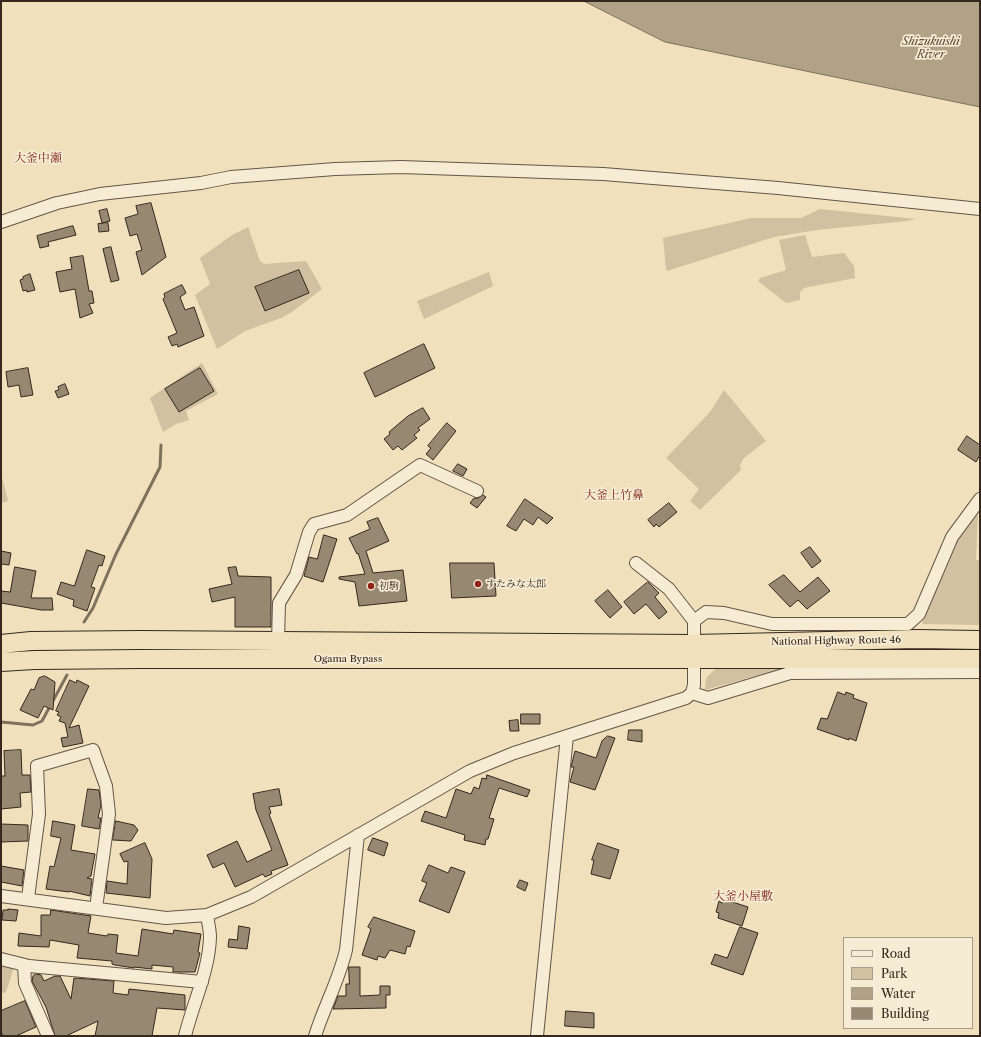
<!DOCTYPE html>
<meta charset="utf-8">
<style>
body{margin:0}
#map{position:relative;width:981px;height:1037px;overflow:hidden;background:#f1e0bc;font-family:"Libre Caslon Text",serif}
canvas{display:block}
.frame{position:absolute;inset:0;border:2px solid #34281f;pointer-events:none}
.legend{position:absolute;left:843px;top:937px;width:130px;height:92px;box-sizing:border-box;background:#f6ebd3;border:1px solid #a89d8b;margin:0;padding:5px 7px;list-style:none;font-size:12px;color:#34281f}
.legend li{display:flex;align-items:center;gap:8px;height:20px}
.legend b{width:20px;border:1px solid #a89d8b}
</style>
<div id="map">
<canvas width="981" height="1037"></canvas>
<div class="frame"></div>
<ul class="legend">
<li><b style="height:5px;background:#f6ebd3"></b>Road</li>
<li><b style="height:11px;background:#d1c1a1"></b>Park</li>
<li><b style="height:11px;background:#b1a187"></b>Water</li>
<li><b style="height:11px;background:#968871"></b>Building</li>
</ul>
</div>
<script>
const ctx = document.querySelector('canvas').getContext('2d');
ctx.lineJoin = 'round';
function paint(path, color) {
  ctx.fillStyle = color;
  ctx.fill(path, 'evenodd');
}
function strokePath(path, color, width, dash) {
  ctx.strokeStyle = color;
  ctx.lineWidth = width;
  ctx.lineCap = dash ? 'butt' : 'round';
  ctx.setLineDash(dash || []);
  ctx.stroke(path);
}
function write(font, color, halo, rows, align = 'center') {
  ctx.font = font + ' "Libre Caslon Text","Noto Serif JP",serif';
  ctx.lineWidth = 3.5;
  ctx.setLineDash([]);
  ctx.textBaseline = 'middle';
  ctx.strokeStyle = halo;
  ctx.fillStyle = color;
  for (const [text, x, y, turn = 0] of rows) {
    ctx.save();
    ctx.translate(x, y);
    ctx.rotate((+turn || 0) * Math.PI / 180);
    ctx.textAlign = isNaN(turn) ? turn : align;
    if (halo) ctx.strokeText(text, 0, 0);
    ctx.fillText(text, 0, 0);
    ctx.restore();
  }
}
const green = new Path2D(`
 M820,209L916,219L907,221L817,230L774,237L667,271L666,269L663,238L751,218H801Z
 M248,227L260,261L264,264L306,261L322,289L292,312L281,318L245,331L217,349L195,295L210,284L200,258L232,235Z
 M805,235L812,257L844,253L854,266L855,278L804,288L800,292V300L786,303L758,281L760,278L786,270L779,240Z
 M489,272L493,286L424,319L417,301Z
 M202,363L218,394L186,411L189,420L176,424L163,432L150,398Z
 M724,390L766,441L744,458L740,465L741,470L700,510L690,501L699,489L666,458L710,412Z
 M1,473L8,501L1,503Z
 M978,511L976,560H980V625L922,624C937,585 949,542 978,511Z
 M721,667L780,669L705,690L706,678L716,668Z
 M1,962L14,967L6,992L1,994Z`);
const water = new Path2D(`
 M584,1H980V107L665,42Z`);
const stream = new Path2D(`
 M84,622L93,608L116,554L160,467L161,445
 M1,722L33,725L42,721L67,675`);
const building = new Path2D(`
 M151,203L166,257L142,275L136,252L142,250L137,234L130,236L125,218L138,214L136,206Z
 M107,209L110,221L102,223L99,211Z
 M108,223L109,231L99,232L98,224Z
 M73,226L76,235L48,242L49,246L40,248L37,236Z
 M111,247L119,280L111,282L103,249Z
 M83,256L89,291H92L94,303L89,304L93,313L80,318L75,289L60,292L56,272L72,269L70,258Z
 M299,270L309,293L265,311L255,287Z
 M30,274L35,290L27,292V290L23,291L20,280L23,279V277Z
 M182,285L186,293L180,297L185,310L194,307L204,336L178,347L177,344L172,346L168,337L177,333L163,299L165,297L164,294Z
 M424,344L435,368L375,397L364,373Z
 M28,368L33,395L21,397L19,385L8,387L6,372Z
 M200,368L214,391L179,412L165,389Z
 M65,384L69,394L58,398L55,391L59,390L58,387Z
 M423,408L430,419L418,428L420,430L414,435L417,438L402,450L398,446L393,450L384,439L390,434L389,432L408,416Z
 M447,423L456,431L433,460L426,454L431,448L428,446Z
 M967,436L980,445V455L976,462L958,450Z
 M458,464L467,469L463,476L453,471Z
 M483,495L486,497L477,508L470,503L474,498H478Z
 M525,499L553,518L547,524L538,517L533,525L524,519L516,531L507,526Z
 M669,503L677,512L659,527L656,524L654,527L648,520Z
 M378,518L389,541L366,551L373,573L403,570L407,601L359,606L355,582L339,579V577L365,574L358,553L357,554L349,538L370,529L367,522Z
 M324,535L337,539L323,582L304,576L309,557L317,559Z
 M810,547L821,561L812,568L801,553Z
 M87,550L105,556L102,566L99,565L91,587L95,588L87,611L73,606L74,600L57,594L61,582L74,586Z
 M1,551L11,553L9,565L1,564Z
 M450,563H494L496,596L452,598Z
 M15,567L36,571L31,598H52L53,610H41L1,603V591L10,592Z
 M236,567L238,576L271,577V627H235V597L212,602L209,589L232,584L228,568Z
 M784,575L800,592L818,577L830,591L807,609L798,600L790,607L769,585Z
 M648,582L659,593L655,597L667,612L659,619L646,604L634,614L624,602Z
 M608,590L622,607L610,618L595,601Z
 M45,676L55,682L53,710L44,706L38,718L20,710L31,689L34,690L39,678Z
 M70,680L76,683L77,680L89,686L69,728L79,725L83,743L63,747L61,738L68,737L65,723L59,721L61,717L57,715L59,712L56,711Z
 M838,692L845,695L846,692L854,695L853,698L867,703L856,741L849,738V740L817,729L821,718L827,719Z
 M521,714H540V724H521Z
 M518,720L519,731H510L509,721Z
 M629,730H642V742L628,740Z
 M608,736L615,738L595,790L570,782L574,767H571L575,751L596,758L602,741Z
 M21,750L22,775H30L31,792L20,793L21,807L1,809V776H5L4,751Z
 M487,775L530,790L527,797L499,788L489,818L494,819L488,839H486L485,845L464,840L465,835L421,821L425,811L446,818L456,789L471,794L474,787L479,789L482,778L486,779Z
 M88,789L99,790L101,805L98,818H101L99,829L82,826Z
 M279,789L282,805L269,807L271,813L269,814L288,865L271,871L272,874L265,877L263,874L235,887L224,863L213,868L207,855L237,841L247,862L272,850L256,810L253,794Z
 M53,821L75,825L71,850L95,854L91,876L87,878L92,879L90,896L69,891V892L46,889L50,866L54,867L61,838L51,836Z
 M116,821L134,825L138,830L131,841L113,840Z
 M1,824L28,825V841L2,842Z
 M373,838L388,843L384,856L368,850Z
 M145,843L152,859L150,898L106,893L107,881L127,884L128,861L124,862L120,854Z
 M598,843L619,850L610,879L591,874L594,860H592Z
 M429,865L448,873L451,867L465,872L449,913L419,901L427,883L422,881Z
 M1,866L24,870L22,886L1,882Z
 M520,880L528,883L525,891L517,887Z
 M723,899L748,907L742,926L718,918L719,913L716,912L719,901L722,903Z
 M8,909L18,910L16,921L2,920L3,910H8Z
 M51,910L91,916L88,933L107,936L108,934L118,935L116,953L138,956L142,929L173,934L174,930L201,934L198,952L200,953L195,972H173V967L152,965V969L134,967V968L115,965L112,964V961L77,958L79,945L50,940L49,947L18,946L19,933L41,936V915H50Z
 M374,917L415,931L410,947L407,946L405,954L390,950L385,958L378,956L377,960L362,955L371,929L368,927Z
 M239,926L250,928L247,949L228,947L229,939L237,940Z
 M740,927L758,933L743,975L711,964L715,954L727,958Z
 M349,967H360V996L380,995V986H390V995H386V1008L333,1009L338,996H346V984H349Z
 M36,974L41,975L44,981L55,976H60L71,999L74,978L114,981L113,993L128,995L129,989L185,995V1010L157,1008L152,1036H95L98,1021L66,1036H55L46,1007L32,981L33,976Z
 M25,1001L36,1027L16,1036H3L1,1032V1011Z
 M566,1011L594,1013V1028L565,1026Z`);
const minor = new Path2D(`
 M1,222L57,203L100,194L201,183L231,177L335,169L401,167L603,174L778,188L980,209
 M636,563L669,589L694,621
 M278,641L279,603L296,575L309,532L314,524L347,515L420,465L477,491
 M692,693L708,698L790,673L980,672
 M1,896L166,918L207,915L251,897L470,771L514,753L686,698L692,693L694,685V621L706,612L724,613L772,624H908L919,614L952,537L980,499
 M28,898L39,814L37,766L93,750L106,786L109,814L96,908
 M1,959L29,966L202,982
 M24,965L25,983L48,1036
 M185,1036C193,1003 209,971 210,937C210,930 208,922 207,915
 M315,1036C324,1007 339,980 346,950L358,835
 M537,1036L567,736`);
const highway = new Path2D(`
 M1,644L31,641L140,640L693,644L917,639L980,640
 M1,662L34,660L141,659H980`);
const markers = [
 [478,584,4,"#8f2418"],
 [371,586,4,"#8f2418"]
];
const poiNames = [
 ["すたみな太郎",486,584],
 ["初駒",379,586]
];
const streetNames = [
 ["National Highway Route 46",836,641,-1],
 ["Ogama Bypass",348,659]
];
const waterNames = [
 ["Shizukuishi",931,42],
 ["River",931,55]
];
const quarterNames = [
 ["大釜中瀬",38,159],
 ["大釜上竹鼻",614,496],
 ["大釜小屋敷",743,897]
];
paint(green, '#d1c1a1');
paint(water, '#b1a187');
strokePath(water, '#7f715d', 1);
strokePath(stream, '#7f715d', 3);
paint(building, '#968871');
strokePath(building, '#34281f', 1);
strokePath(minor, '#635646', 14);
strokePath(highway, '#34281f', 20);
strokePath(minor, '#f6ebd3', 12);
strokePath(highway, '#f1e0bc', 18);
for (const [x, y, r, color] of markers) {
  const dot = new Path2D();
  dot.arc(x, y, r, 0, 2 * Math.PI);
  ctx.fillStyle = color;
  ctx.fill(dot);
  strokePath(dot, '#f6ebd3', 1.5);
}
write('10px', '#34281f', '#f6ebd3', poiNames, 'left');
write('10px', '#34281f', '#f6ebd3', streetNames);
write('italic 11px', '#5a4c3e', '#f6ebd3', waterNames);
write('12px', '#7a1f14', '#f6ebd3', quarterNames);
</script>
